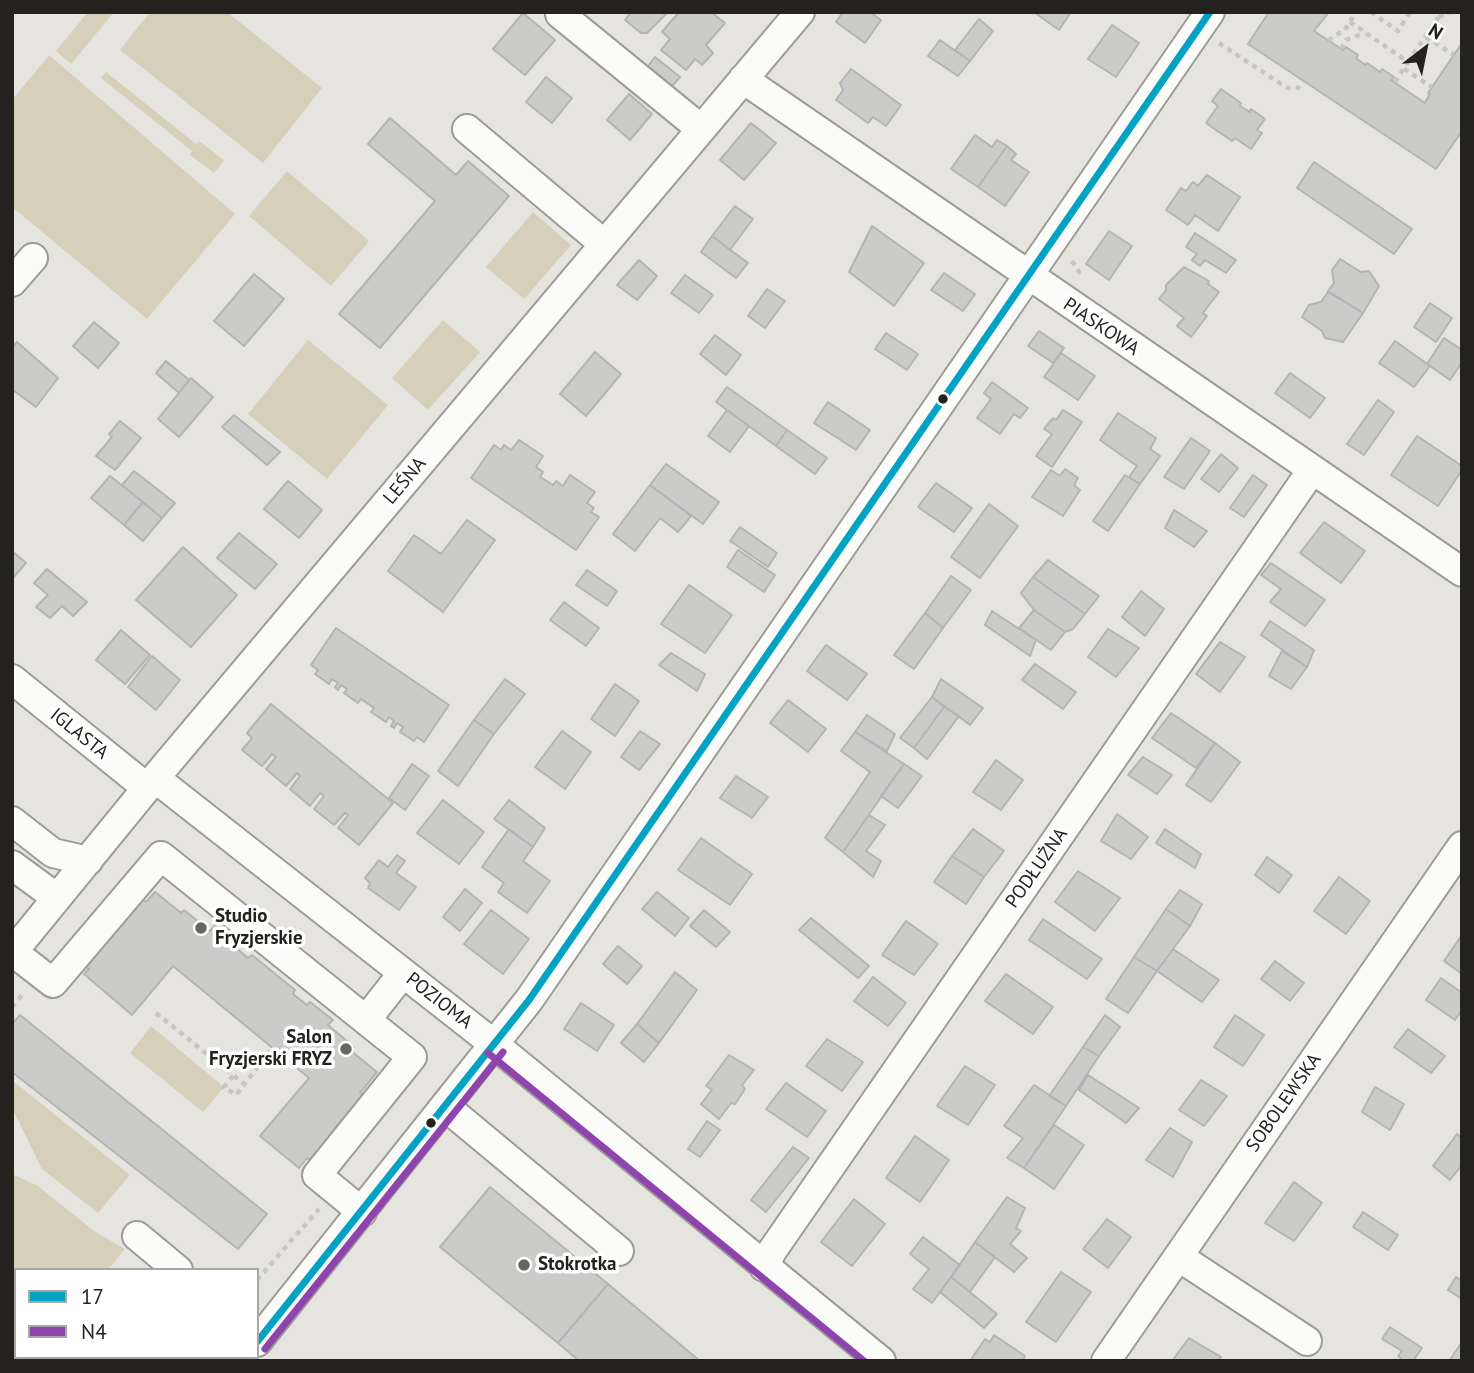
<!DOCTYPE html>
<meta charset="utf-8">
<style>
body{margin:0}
#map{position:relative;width:1474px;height:1373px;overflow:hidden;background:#e6e4de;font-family:"PT Sans",sans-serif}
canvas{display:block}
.frame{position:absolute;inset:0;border:14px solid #24221e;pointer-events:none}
.legend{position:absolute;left:14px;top:1268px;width:245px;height:91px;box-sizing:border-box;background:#fff;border:2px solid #a7a7a5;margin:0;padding:9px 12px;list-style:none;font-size:21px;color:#24221e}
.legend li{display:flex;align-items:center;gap:14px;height:35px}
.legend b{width:35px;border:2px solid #a7a7a5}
.north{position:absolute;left:1390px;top:14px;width:70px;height:70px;-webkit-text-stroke:5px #fff;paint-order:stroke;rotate:32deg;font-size:19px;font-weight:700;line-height:28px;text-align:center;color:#24221e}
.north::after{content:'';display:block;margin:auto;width:24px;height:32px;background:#24221e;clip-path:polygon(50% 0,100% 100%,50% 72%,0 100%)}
</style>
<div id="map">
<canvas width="1474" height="1373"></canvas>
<div class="frame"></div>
<ul class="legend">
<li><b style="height:9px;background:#02a2c5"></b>17</li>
<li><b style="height:9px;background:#8e44ad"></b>N4</li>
</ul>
<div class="north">N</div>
</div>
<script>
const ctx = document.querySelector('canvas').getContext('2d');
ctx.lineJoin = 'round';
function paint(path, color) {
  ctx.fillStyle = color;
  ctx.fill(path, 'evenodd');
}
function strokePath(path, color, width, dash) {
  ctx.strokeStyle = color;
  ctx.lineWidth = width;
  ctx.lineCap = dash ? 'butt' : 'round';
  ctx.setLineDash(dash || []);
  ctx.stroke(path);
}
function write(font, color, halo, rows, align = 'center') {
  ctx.font = font + ' "PT Sans",sans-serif';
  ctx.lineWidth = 7;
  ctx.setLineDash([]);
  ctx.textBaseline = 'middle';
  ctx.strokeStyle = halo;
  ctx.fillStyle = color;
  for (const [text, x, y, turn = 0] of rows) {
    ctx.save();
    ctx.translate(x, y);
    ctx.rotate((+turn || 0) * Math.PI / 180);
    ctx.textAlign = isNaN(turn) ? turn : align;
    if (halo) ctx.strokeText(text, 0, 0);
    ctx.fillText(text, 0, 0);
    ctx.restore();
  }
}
const green = new Path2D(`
 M88,12H114L71,64L56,51Z
 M150,12H227L322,88L263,163L120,50Z
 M49,55L235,214L147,319L12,207V100Z
 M106,72L196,144L199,141L224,160L214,173L190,155L192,151L101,78Z
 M287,171L369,241L331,286L249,216Z
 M533,212L571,245L524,299L486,267Z
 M443,320L480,352L428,410L392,378Z
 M308,340L388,405L327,479L248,414Z
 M151,1026L224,1087L203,1112L130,1053Z
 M12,1080L130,1175L98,1213L42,1169L12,1108Z
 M12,1174L38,1186L94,1231L125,1249L108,1270H16V1357H36L33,1361H12Z`);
const building = new Path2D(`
 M631,12H668L647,33H641L625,20Z
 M679,12H711L725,23L706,45L713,53L702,65L695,59L686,70L661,50L670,39L662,32Z
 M843,12H870L881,20L865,43L836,22Z
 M1034,12H1071L1059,30Z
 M1269,12H1329L1314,31L1343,50L1346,47L1358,55L1356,58L1365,65L1367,63L1380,72L1382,69L1394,77L1391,80L1425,103L1430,94L1428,93L1462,43V131L1436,169L1248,44Z
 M523,13L555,40L525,75L493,49Z
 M979,19L993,31L970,61L955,50Z
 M1112,25L1139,43L1116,77L1088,59Z
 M940,40L970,61L958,76L928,56Z
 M655,57L680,77L668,91L644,71Z
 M851,69L901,105L886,126L873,117L868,123L836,100L843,90L840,83Z
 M546,77L572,98L552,123L526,102Z
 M1221,89L1241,103L1240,106L1250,112L1251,109L1265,119L1257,130L1262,133L1251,149L1235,138L1232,141L1206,123L1218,106L1212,101Z
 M629,94L652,114L630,140L607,120Z
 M390,118L456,175L468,161L509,196L380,348L339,314L435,201L368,144Z
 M751,123L776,143L744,180L720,160Z
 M975,135L992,147L997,140L1007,146L978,187L951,169Z
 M1007,146L1016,154L1011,160L1029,172L1005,206L978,187Z
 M1314,162L1412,229L1394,254L1297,188Z
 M1207,175L1240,197L1218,231L1195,215L1188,225L1166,210L1181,188L1186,191L1193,182L1198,186Z
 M735,206L753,219L730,250L712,236Z
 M872,226L924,263L894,306L849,272Z
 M1109,231L1132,246L1109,280L1086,264Z
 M1195,233L1236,260L1226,273L1205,260L1200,266L1192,260L1197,254L1186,247Z
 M712,236L748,263L736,278L701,252Z
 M1340,259L1361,272L1369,271L1379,286L1363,313L1328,291L1334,283L1332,270Z
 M639,260L657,276L637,300L617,285Z
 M1184,267L1209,281L1208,284L1219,292L1203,313L1207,316L1191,337L1177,326L1184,318L1159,299L1166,290V285Z
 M944,273L975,294L963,311L931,290Z
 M254,274L284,299L244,346L214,321Z
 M685,275L713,295L699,313L671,293Z
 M767,289L785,301L765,328L748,316Z
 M1328,292L1363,313L1343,342L1325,338L1322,331L1302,317L1309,305L1321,302Z
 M1430,303L1452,318L1436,342L1414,327Z
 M94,322L119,343L98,368L73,346Z
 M1039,331L1064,348L1053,363L1028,346Z
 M886,333L918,354L907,370L875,349Z
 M715,335L741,355L726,375L700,354Z
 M1444,338L1462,350V362L1450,380L1427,364Z
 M1395,341L1430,366L1414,387L1379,363Z
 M17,342L58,378L36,407L13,390L12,348Z
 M595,352L621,374L586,416L560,394Z
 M1061,353L1095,376L1078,400L1044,377Z
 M166,361L189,380L179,393L156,373Z
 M1290,373L1325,398L1310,418L1275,393Z
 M191,378L213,397L179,437L158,419Z
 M992,382L1028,408L1020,418L1014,414L1000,434L977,418L991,399L984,393Z
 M727,387L787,430L776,446L716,402Z
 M1378,400L1394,412L1364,455L1347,444Z
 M828,402L870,430L856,450L814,423Z
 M727,410L749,426L730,452L708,436Z
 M1063,410L1082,422L1052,467L1036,456L1052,434L1044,429L1053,418L1056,420Z
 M1118,413L1156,438L1150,449L1160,456L1140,484L1129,477L1137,466L1100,440Z
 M234,415L280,452L267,465L222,427Z
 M120,421L141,438L115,470L96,456L112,437L109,434Z
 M787,430L827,458L815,474L776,446Z
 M1417,436L1462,466V470L1438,506L1391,475Z
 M1191,438L1210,451L1184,489L1164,477Z
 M519,440L543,456L536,467L543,472L540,477L553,485L556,481L563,486L570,475L595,492L587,503L594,508L591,512L599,517L576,550L471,478L494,445L501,450L504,445L511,450Z
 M1221,454L1238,468L1219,492L1201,479Z
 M666,464L719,502L703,524L650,485Z
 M1065,469L1078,478L1074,485L1080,490L1063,516L1032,497L1051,470L1060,476Z
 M134,471L175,503L162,518L122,485Z
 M1125,475L1140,484L1108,531L1093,521Z
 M1253,475L1267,485L1244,517L1230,508Z
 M110,476L143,502L124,525L91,498Z
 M288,481L322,510L299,538L264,509Z
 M936,483L972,508L954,532L918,507Z
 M650,485L691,516L678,532L660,518L635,551L613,534Z
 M143,502L162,518L143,541L124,525Z
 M989,504L1018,526L980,578L951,557Z
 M1174,510L1207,531L1194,547L1165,528Z
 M467,520L495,540L443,612L388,571L414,535L441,554Z
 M1324,522L1365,551L1341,583L1300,553Z
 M740,527L777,553L768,567L730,541Z
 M239,533L277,564L255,589L217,558Z
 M183,547L237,595L191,647L136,600Z
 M738,550L775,575L764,592L727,567Z
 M12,551L26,563L12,579Z
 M1048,560L1099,596L1085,614L1033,577Z
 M1271,563L1325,600L1305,626L1270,602L1281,589L1261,575Z
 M47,569L87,602L73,616L62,606L50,618L36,607L48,595L34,583Z
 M587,570L617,591L607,606L576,585Z
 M951,576L971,590L943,628L925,613Z
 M1033,577L1085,614L1073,629L1065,632L1034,610L1021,593Z
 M689,585L732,615L705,653L661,624Z
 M1141,591L1164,609L1145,636L1122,617Z
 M564,602L599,628L586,646L550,620Z
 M1034,610L1065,632L1051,650L1019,628Z
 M992,611L1036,640L1030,656L985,625Z
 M925,613L943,628L914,669L894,655Z
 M1270,621L1314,650L1307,667L1261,635Z
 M336,628L449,705L424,742L417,737L414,741L400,732L403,727L397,723L394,728L391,726L394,721L389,717L386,722L371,712L374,708L361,699L358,703L344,693L347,689L341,685L338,690L335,687L338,683L332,679L329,684L315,674L318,670L311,665Z
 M1108,629L1139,648L1116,677L1088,657Z
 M121,630L150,655L125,684L96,660Z
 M1220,642L1245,657L1220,692L1196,674Z
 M826,645L867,674L847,700L807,671Z
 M1282,651L1307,667L1291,689L1269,676Z
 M671,653L705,674L697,691L659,665Z
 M152,656L180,680L156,710L128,687Z
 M1035,664L1076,692L1063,709L1022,680Z
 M505,679L525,694L494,734L474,720Z
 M941,679L983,708L970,725L932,697Z
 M615,684L639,701L615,736L591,719Z
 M932,697L944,707L914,748L900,738Z
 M788,700L826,729L808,752L770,723Z
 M271,704L393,803L359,845L338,828L348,815L345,813L334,825L314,809L324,796L322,794L320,793L310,806L290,789L300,776L297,773L286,786L266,769L276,757L272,754L262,766L242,750L252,738L247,733Z
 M944,707L959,716L927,759L914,748Z
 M1171,713L1215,743L1196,768L1152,738Z
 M867,715L895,734L887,751L855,732Z
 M474,720L494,734L458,786L438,771Z
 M562,731L591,752L565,789L535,767Z
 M640,731L660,744L639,770L621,757Z
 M855,732L904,764L843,852L825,838L870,772L841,751Z
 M1215,743L1240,762L1211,802L1186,785Z
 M1143,757L1172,775L1157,794L1128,775Z
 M996,760L1023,780L1001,810L973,792Z
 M412,764L429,776L405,810L389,798Z
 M904,764L922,776L898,808L881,796Z
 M736,776L768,797L752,818L720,798Z
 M443,800L484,832L459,864L417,833Z
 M509,800L545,828L533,847L494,819Z
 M1117,814L1148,837L1131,859L1101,841Z
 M869,815L885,825L866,851L881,861L873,877L843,852Z
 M509,829L533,847L523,861L550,881L527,913L498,892L504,883L482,867Z
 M973,829L1004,851L984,877L952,856Z
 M1165,829L1201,854L1195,868L1156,843Z
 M701,838L752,874L730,905L678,870Z
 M397,855L405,861L396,873L416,887L399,910L368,888L370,883L365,878L379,860L388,867Z
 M952,856L984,877L966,904L934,882Z
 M1267,857L1292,875L1279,893L1255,875Z
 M1078,871L1120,898L1095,931L1055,902Z
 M1339,877L1370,901L1346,934L1314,911Z
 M465,889L482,903L460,931L443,917Z
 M1180,890L1202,904L1190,926L1166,909Z
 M155,892L181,913L184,910L210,931L215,925L237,942L234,946L248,958L252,955L295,990L293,994L307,1005L310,1002L333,1020L328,1025L354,1047L351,1051L377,1072L360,1093L364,1097L319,1154L316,1153L310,1160L307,1158L299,1168L260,1136L309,1078L173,966L132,1015L84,974L89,969L86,968L142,898L146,902Z
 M657,892L689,918L675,936L642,909Z
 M1166,909L1190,926L1157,971L1134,957Z
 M491,910L529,939L503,974L464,944Z
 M704,910L730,932L716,947L690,926Z
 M811,918L869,966L858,978L799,930Z
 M1043,919L1102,959L1087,979L1029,940Z
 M906,921L938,944L914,975L882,955Z
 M1462,935V974L1444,961Z
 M618,946L642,966L627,984L603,964Z
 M1173,949L1219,980L1202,1002L1157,971Z
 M1134,957L1157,971L1128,1013L1106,999Z
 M1275,961L1304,983L1290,1001L1261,979Z
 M675,972L697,990L659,1043L637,1024Z
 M1006,974L1053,1007L1033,1034L985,1001Z
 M873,977L906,1003L888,1026L854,1001Z
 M1441,978L1462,993V1010L1455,1020L1426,1000Z
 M581,1003L614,1025L597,1051L564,1029Z
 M20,1015L267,1214L238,1249L12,1072V1024Z
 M1105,1015L1120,1027L1099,1056L1083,1047Z
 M1235,1015L1264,1035L1243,1066L1214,1047Z
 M637,1024L659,1043L644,1062L621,1043Z
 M1408,1029L1445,1056L1431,1073L1394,1047Z
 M827,1039L863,1062L842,1091L806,1066Z
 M1083,1047L1099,1056L1066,1106L1049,1096Z
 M729,1055L754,1070L742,1085L745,1089L735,1104L731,1103L719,1119L701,1104L712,1090L706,1086Z
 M965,1066L995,1085L968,1125L937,1106Z
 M1088,1075L1139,1108L1126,1123L1079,1090Z
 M1201,1080L1227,1096L1204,1126L1179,1110Z
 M786,1083L826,1111L807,1137L766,1109Z
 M1034,1085L1066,1106L1024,1168L1007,1158L1023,1138L1004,1126Z
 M1375,1087L1404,1104L1390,1130L1362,1112Z
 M707,1121L720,1130L700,1157L688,1149Z
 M1054,1125L1084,1145L1054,1189L1024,1168Z
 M1170,1128L1192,1142L1173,1177L1146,1160Z
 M1457,1134L1462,1138V1165L1450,1180L1433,1166Z
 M915,1136L949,1160L920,1202L886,1178Z
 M793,1147L809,1158L766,1212L751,1200Z
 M1294,1182L1322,1203L1294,1241L1265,1223Z
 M490,1187L608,1284L558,1343L440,1247Z
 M1007,1197L1025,1208L1016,1228L1021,1231L1010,1244L1027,1258L1014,1272L975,1242Z
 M854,1199L885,1224L852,1266L821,1242Z
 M1363,1212L1398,1235L1388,1250L1353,1227Z
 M1107,1219L1131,1237L1108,1268L1083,1249Z
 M923,1237L960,1265L932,1303L913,1289L929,1269L910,1254Z
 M975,1242L995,1257L970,1292L951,1277Z
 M1061,1272L1091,1292L1056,1342L1026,1322Z
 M951,1277L997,1314L984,1328L940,1292Z
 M1456,1277L1462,1281V1299L1448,1290Z
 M608,1284L700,1361H579L558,1343Z
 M1390,1327L1422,1348L1413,1361H1404L1398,1356L1402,1351L1382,1339Z
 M994,1335L1025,1356L1022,1361H970L985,1339L990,1342Z
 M1189,1338L1221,1357L1218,1361H1172Z
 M1462,1342V1361H1449Z
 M82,1357H177L174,1361H86Z`);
const path = new Path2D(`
 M1371,12L1398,31L1410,12
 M1439,17L1451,12
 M1350,22L1408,62L1442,12
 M1426,37L1454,55
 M1329,41L1332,37L1344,31L1356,12
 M1219,43L1287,88H1298L1303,81
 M1341,49L1346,40L1365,33
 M1404,69L1432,87
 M1395,82L1408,62
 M1072,261L1079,272L1077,275
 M12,1007L23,994
 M156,1013L244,1084
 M233,1076L224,1087L236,1095L270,1051
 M257,1280L319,1209
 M186,1361L189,1357`);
const minor = new Path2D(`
 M560,14L701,129
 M743,79L1462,572
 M467,129L604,244
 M12,282L33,258
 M12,679L147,788
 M155,778L495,1045L881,1361
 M12,821L53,853L88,861
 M12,865L57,898
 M13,952L53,983L161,856L412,1057L317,1175L362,1212
 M12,953L155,778L800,12
 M366,1020L403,973
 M446,1107L619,1251
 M137,1236L178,1270
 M1179,1257L1307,1341
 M764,1267L772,1251L1312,470
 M257,1342L529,1000L1210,12
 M1106,1361L1462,846`);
const bus1 = new Path2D(`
 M257,1342L529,1000L1210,12`);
const bus2 = new Path2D(`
 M488,1053L864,1361
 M265,1349L503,1052`);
const markers = [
 [943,399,6,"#24221e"],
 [201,928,7,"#686661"],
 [346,1049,7,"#686661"],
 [431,1123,6,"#24221e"],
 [524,1265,7,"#686661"]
];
const streetNames = [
 ["PIASKOWA",1101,327,34],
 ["LEŚNA",405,481,-50],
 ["IGLASTA",79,734,39],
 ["PODŁUŻNA",1037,868,-55],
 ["POZIOMA",439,1001,38],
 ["SOBOLEWSKA",1284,1103,-55]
];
const poiNames = [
 ["Studio",215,917],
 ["Fryzjerskie",215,939],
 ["Salon",332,1038,"right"],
 ["Fryzjerski FRYZ",332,1060,"right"],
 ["Stokrotka",538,1265]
];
paint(green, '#d6cfba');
paint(building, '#cbccca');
strokePath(building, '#b3b4b3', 2);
strokePath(minor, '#9c9b96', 32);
strokePath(path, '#c6c5c2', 4.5, [5, 5]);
strokePath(minor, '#fbfbfa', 28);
strokePath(bus1, '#02a2c5', 7);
strokePath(bus2, '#8e44ad', 7);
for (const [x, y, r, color] of markers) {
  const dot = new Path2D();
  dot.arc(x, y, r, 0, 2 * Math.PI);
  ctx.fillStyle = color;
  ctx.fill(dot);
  strokePath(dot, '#fff', 2.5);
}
write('19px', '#24221e', '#fff', streetNames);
write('bold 19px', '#24221e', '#fff', poiNames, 'left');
</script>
